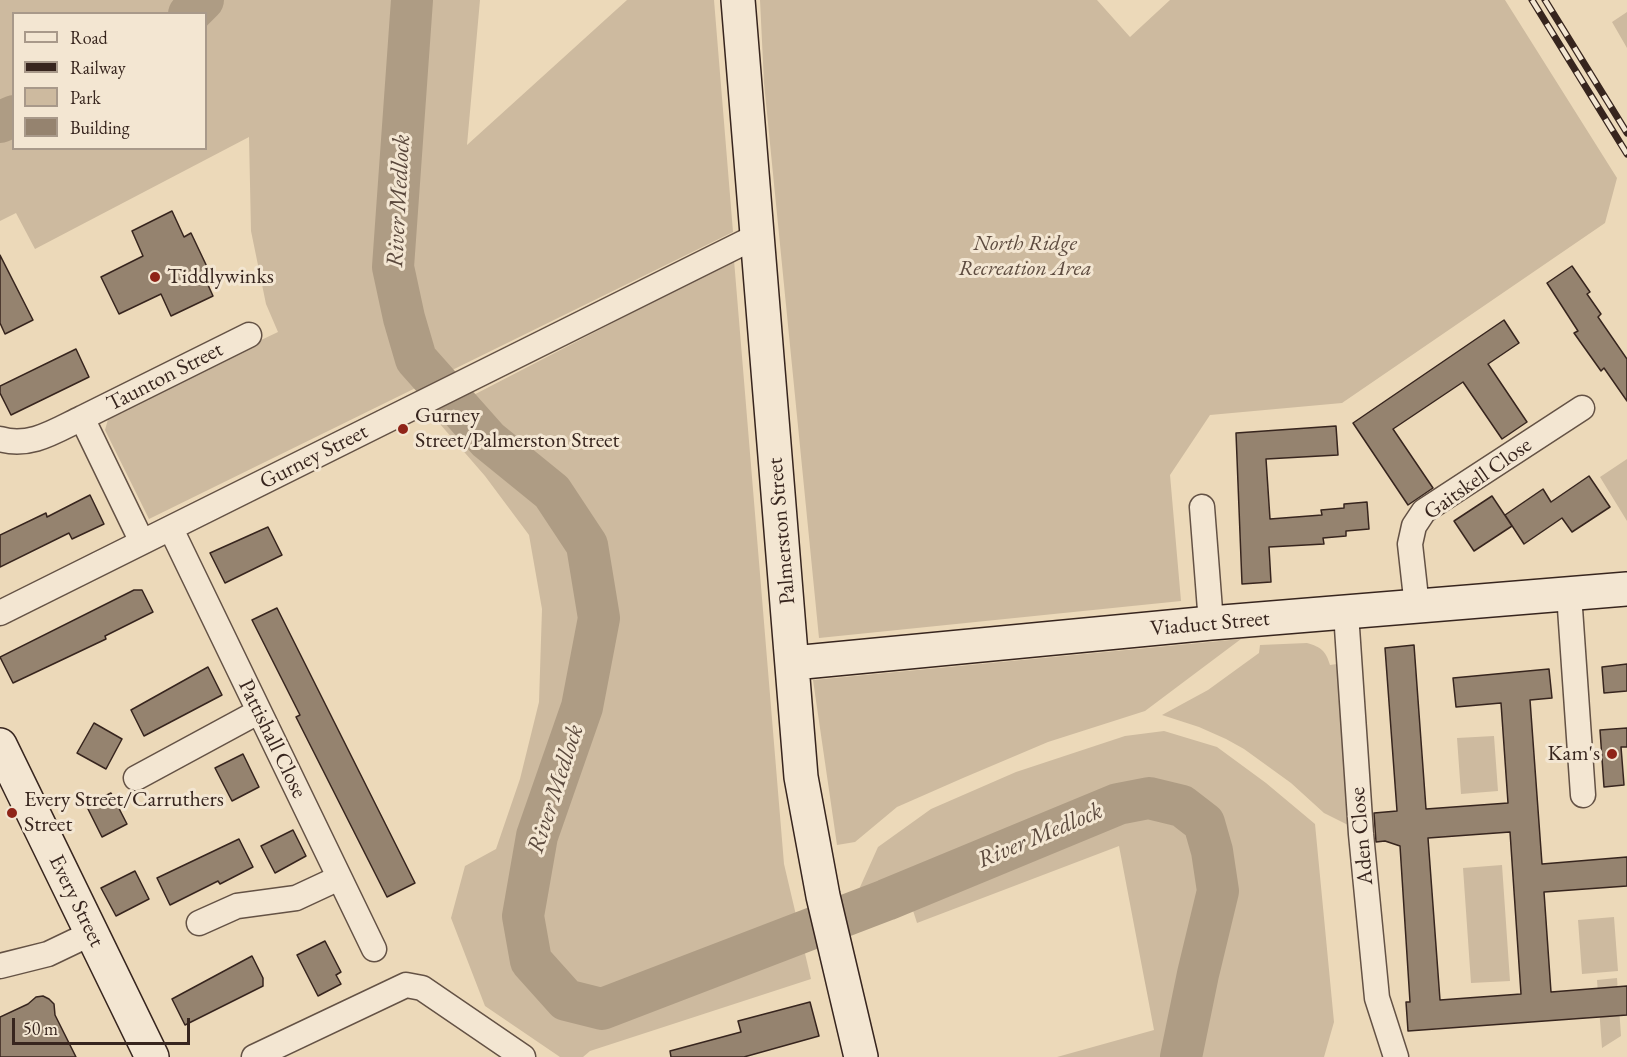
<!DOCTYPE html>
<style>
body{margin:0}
#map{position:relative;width:1627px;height:1057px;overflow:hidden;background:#ecd9b9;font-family:"EB Garamond",serif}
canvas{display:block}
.legend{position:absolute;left:12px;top:12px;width:195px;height:138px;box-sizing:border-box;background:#f3e6d2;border:2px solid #a8998a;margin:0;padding:8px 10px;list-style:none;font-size:18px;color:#37251e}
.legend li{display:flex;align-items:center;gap:12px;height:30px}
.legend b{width:30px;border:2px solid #a8998a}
.scale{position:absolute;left:12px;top:1018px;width:178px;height:27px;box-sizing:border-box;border:3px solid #37251e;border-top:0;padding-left:8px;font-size:18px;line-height:21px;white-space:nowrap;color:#37251e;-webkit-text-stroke:4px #f3e6d2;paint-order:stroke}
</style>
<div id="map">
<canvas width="1627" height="1057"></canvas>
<ul class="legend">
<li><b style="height:8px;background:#f3e6d2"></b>Road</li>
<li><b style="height:8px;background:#37251e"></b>Railway</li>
<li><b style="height:16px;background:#cdba9f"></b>Park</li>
<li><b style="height:16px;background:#95836f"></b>Building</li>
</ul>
<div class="scale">50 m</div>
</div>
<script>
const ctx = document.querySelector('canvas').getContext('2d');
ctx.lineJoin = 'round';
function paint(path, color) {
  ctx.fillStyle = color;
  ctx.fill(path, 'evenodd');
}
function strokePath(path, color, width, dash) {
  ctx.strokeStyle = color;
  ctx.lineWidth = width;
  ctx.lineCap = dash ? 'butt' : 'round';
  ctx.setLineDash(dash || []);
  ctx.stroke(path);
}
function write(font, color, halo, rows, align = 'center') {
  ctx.font = font + ' "EB Garamond",serif';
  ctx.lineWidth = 6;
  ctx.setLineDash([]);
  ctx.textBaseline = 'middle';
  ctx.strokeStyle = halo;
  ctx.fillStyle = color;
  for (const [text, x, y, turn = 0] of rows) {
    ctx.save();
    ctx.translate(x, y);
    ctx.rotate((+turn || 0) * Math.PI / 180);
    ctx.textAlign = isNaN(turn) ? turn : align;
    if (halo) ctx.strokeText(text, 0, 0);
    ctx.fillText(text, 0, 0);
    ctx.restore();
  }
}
const green = new Path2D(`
 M0,0H480L467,145L627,0H714L733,232L149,519L105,430L110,412L278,332L266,304L251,231L249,137L35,249L16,213L0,221ZM14,14H206V148H14Z
 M760,0H1097L1130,37L1170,0H1505L1617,178L1605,223L1342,403L1210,415L1170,475L1181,601L819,638L764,83Z
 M1627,12V48L1612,22Z
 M734,260L784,864L811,979L590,1051L583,1057H560L485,1006L451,918L465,866L496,849L520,779L539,702L542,609L529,535L485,476L433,416Z
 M1627,459V521L1600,477Z
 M1241,639L1145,711L1048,742L963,778L897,807L855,842L837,845L813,680Z
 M1307,643C1321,647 1326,651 1330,665L1337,664L1350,826L1324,813L1291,783L1244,749L1226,739L1199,727L1162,715L1208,690L1259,653L1260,645Z
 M1164,731L1217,747L1266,783L1315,824L1334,1022L1324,1057H1198L1228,896L1215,816L1165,792L1098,797L1072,823L954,860L852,905L878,847L931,809L1016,772L1125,736Z
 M1494,736L1498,791L1461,794L1457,738Z
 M1149,811L1180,818L1192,835L1199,857L1204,888L1182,986L1171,1057H1057L1154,1030L1119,846L917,923L909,898L1111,817Z
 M1502,865L1510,981L1471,983L1463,868Z
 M1614,917L1618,971L1582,974L1578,920Z
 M1617,978L1621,1036L1602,1048L1597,980Z`);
const river = new Path2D(`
 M412,0L393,267L404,318L416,359L488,440L552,492L587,545L599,618L582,707L537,836L523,916L531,961L566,1000L602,1009L886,900L1118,804L1149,798L1182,806L1204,823L1212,851L1218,891L1198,974L1181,1057
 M189,14L203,0
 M0,122L14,116`);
const building = new Path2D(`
 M172,211L184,237L191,233L209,271L203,274L213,296L171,316L161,294L119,314L101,277L143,256L132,231Z
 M0,255L33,320L5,334L0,323Z
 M1572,266L1590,292L1587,294L1601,314L1598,317L1627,359V401L1604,368L1601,371L1574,333L1578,331L1547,283Z
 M1504,320L1519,343L1488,364L1527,422L1502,439L1463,382L1393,429L1433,488L1408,505L1353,423Z
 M76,349L89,377L11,415L0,393V386Z
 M1336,426L1338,455L1266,459L1270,519L1322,515L1321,510L1344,508V504L1367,502L1369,529L1346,531V536L1323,538L1324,544L1269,547L1271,582L1242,584L1236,433Z
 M1589,476L1610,507L1572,532L1562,518L1524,544L1505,515L1543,489L1551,502Z
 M90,495L104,524L72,539L69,533L0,567V535L46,513L47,517Z
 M1492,496L1512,526L1474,551L1454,521Z
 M268,527L282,555L225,583L210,553Z
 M134,590H142L153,612L105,636L106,639L13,683L0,657Z
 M277,608L415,883L387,897L296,717L300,715L252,620Z
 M1414,645L1426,809L1508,803L1501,703L1456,707L1453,678L1549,669L1552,698L1530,700L1542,864L1627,857V886L1544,892L1551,992L1627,986V1015L1408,1031L1406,1002H1410L1400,846L1385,841L1376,842L1374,813L1397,811L1385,648ZM1510,832L1521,994L1440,1000L1428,838Z
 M1627,664V691L1604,693L1602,667Z
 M208,667L222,695L144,736L131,710Z
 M94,723L122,739L106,769L77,753Z
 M1627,728V747H1621L1624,785L1604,787L1600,730Z
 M243,754L259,787L232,801L215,768Z
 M111,793L127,824L102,837L86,805Z
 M293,830L306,856L275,873L261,846Z
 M239,839L253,867L220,884L218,881L170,905L157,878Z
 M135,871L149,899L116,916L101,888Z
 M325,941L341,972L336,975L341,984L318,996L297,955Z
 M252,956L263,978V986L185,1025L172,999Z
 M43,996L49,999L54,1004L55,1015L76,1057H0V1017L28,1004L36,997Z
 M810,1002L819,1036L744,1057H671L670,1051L741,1032L738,1021Z`);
const street = new Path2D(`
 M82,418L249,335
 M0,439C30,448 55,431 82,418L142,542
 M1202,507L1211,623
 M171,529L374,949
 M1569,594L1583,795
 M1417,607L1410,544L1414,526L1424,511L1582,408
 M0,613L757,236
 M1346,613L1361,834L1377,998L1396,1057
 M136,778L258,712
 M199,923L237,906L296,898L339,878
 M0,966L48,954L92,933
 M254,1057L406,985L422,988L523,1057`);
const secondary = new Path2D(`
 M738,0L801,777L823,896L861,1057
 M793,663L1211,623L1627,589
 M0,745L152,1057`);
const rail = new Path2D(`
 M1532,0L1627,154
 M1545,0L1627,133`);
const markers = [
 [155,277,6,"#8f2418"],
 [403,429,6,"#8f2418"],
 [1612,754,6,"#8f2418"],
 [12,813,6,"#8f2418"]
];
const parkNames = [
 ["North Ridge",1025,244],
 ["Recreation Area",1025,269]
];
const poiNames = [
 ["Tiddlywinks",167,277],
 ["Gurney",415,416],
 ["Street/Palmerston Street",415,441],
 ["Kam's",1600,754,"right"],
 ["Every Street/Carruthers",24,800],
 ["Street",24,825]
];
const streetNames = [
 ["Taunton Street",165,377,-27],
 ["Gurney Street",314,457,-27],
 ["Gaitskell Close",1478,479,-35],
 ["Palmerston Street",782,531,-95],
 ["Viaduct Street",1210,624,-5],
 ["Pattishall Close",272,739,64],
 ["Aden Close",1362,836,-95],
 ["Every Street",76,901,64]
];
const waterNames = [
 ["River Medlock",399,201,-87],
 ["River Medlock",556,789,-72],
 ["River Medlock",1040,836,-23]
];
paint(green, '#cdba9f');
strokePath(river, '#ae9c84', 42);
paint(building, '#95836f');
strokePath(building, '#37251e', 1.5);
strokePath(street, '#645245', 27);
strokePath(secondary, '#37251e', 36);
strokePath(street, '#f3e6d2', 24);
strokePath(secondary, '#f3e6d2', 33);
strokePath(rail, '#37251e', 7);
strokePath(rail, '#f3e6d2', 4.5, [14]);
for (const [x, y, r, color] of markers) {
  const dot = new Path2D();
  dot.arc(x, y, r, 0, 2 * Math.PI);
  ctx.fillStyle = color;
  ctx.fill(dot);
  strokePath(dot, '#f3e6d2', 2);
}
write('italic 22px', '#5c4a3e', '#f3e6d2', parkNames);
write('22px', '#37251e', '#f3e6d2', poiNames, 'left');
write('22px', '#37251e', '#f3e6d2', streetNames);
write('italic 24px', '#5b493d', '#f3e6d2', waterNames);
</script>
